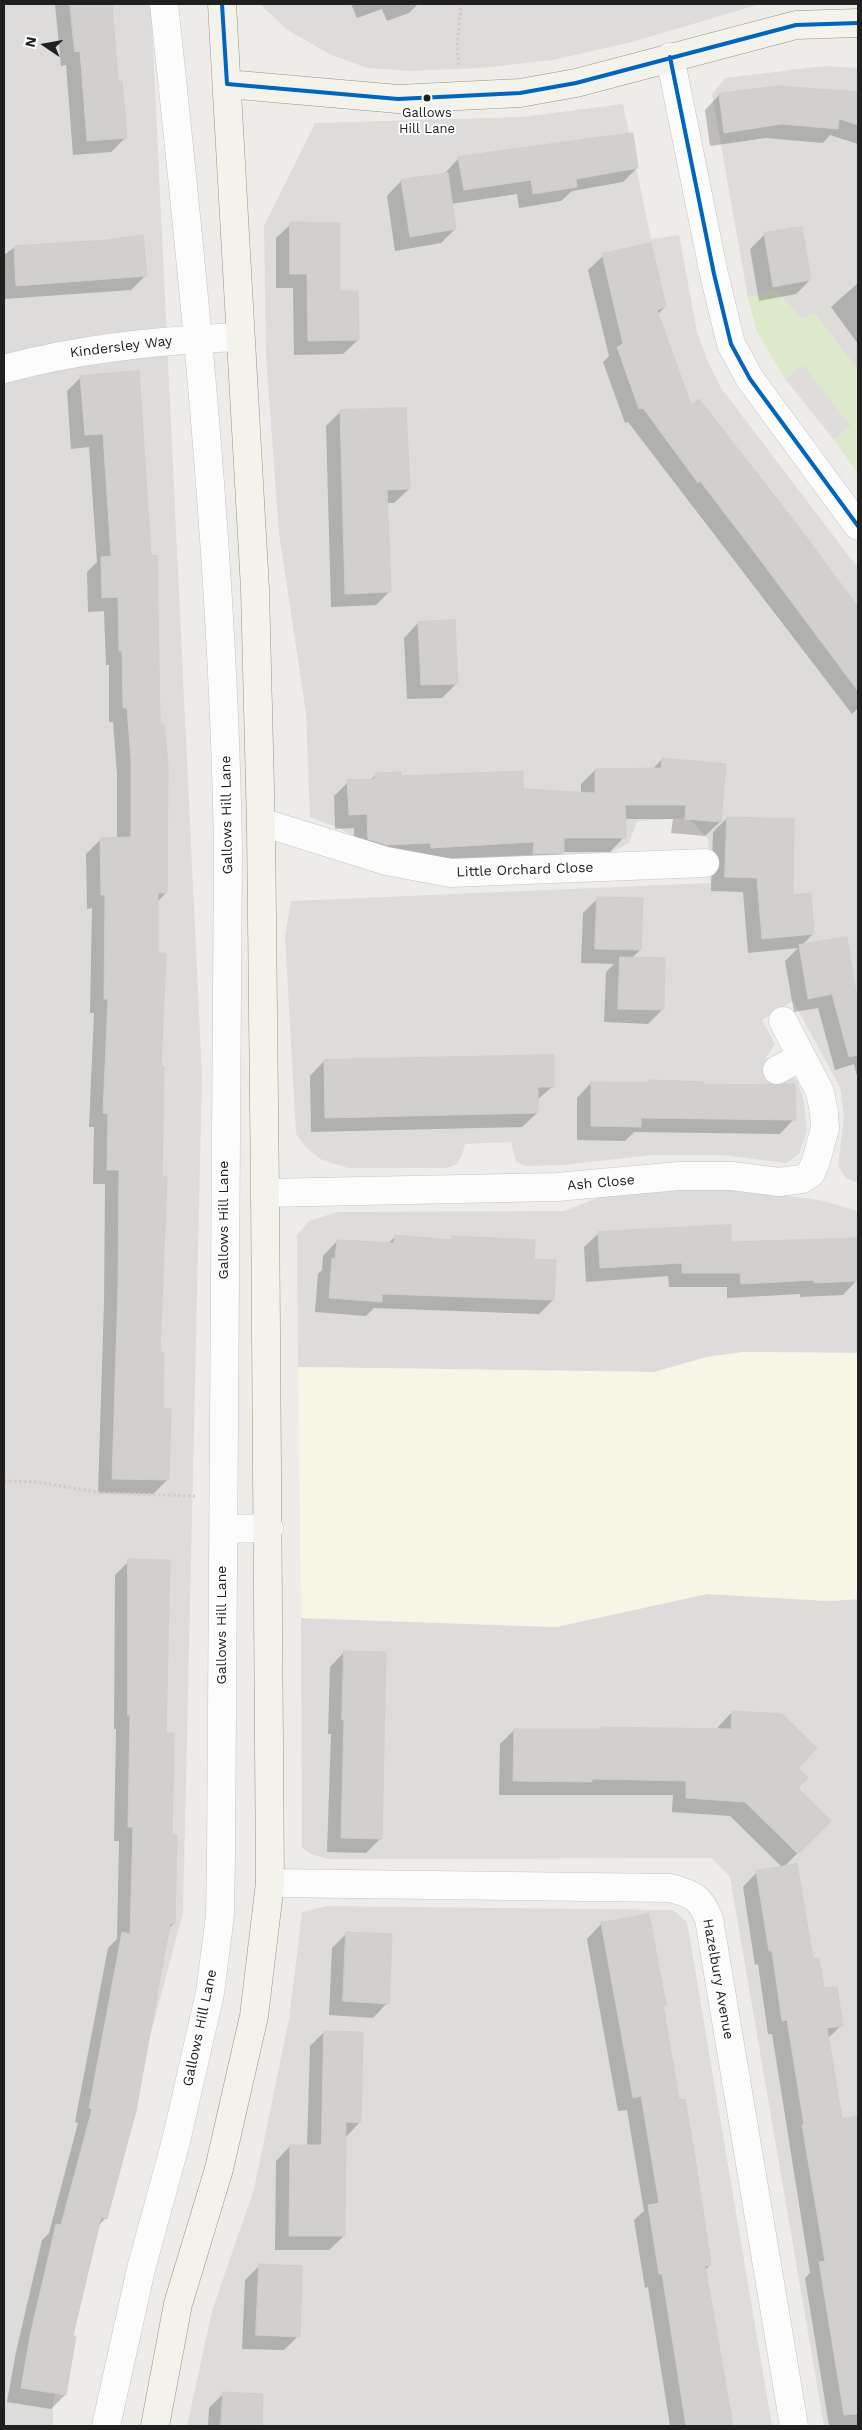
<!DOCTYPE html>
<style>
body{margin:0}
#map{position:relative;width:862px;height:2430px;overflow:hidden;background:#eeece9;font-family:"Work Sans",sans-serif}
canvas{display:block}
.frame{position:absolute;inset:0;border:5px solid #202020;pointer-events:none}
.north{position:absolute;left:20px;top:20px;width:50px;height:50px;-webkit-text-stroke:4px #fff;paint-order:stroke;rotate:282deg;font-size:14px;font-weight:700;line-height:20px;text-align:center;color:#202020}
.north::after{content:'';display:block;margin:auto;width:18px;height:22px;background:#202020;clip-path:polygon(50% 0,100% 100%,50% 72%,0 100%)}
</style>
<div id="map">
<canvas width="862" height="2430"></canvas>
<div class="frame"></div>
<div class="north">N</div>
</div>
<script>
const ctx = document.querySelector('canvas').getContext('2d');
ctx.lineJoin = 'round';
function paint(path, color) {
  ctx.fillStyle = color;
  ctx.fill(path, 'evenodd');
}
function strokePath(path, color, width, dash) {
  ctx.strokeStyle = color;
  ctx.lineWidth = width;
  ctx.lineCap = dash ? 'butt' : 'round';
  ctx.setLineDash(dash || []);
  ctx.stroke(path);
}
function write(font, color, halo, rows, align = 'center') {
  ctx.font = font + ' "Work Sans",sans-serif';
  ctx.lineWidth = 4;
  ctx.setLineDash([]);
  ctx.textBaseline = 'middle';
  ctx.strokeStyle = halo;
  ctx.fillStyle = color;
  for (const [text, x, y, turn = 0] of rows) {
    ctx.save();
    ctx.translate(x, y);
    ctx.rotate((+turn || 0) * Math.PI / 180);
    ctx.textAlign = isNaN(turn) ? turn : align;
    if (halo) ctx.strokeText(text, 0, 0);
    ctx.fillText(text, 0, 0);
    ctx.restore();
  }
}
const residential = new Path2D(`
 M4,4H151L202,1075L183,1913L53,2402V2426H4Z
 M260,4H760L632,42L553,60L481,68L409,71L368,68L331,55L286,29Z
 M824,66L858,68V370L814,313L802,319L776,290L748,298L712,94L725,78Z
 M623,104L651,239L679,235L697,332L708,362L721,388L858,568V1183L846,1178L838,1166L844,1117L840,1087L793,1001L762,1020L775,1044L766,1057L780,1081L792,1077L797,1080L804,1102L807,1131L799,1154L786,1163L722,1155H651L564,1165L526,1166L516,1162L511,1142L465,1144L462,1156L457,1164L447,1168H348L322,1160L307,1148L296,1134L285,936L291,901L710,883L708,839L689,818L637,821L629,843L611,852L421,859L371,848L341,829L310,817L306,713L279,533L266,357L264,226L315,123L522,117Z
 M621,1189H732L820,1200L858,1211V1353L744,1352L707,1357L654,1372L298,1367L297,1235L309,1221L337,1212L564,1211Z
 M707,1594L830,1601L858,1599V2426H824L730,1877L712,1858L328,1859L311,1854L302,1848L301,1618L556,1627Z
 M327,1906L673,1910L687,1922L772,2426H187L212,2311L254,2189L289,2019L302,1912Z`);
const education = new Path2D(`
 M744,1352L858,1353V1599L830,1601L707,1594L556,1627L301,1618L298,1367L654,1372L707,1357Z`);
const grass = new Path2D(`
 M776,290L802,319L814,313L858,370V473L834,440L851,426L803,366L785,379L757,332L748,298Z`);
const parking = new Path2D(`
 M803,365L851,426L834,440L785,379Z`);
const shadow = new Path2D(`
 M55,4H111L117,83L125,138L111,152L73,155L66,65L61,66Z
 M351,4H418L409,13L387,21L382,9L357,18Z
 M858,90V144L830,135L823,143L766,138L710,146L705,110L719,95L855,93Z
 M459,158L637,168L623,182L572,191L561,201L519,208L517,194L451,204L455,229L441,243L395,251L387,196L401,181L444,174Z
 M291,224L338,293L358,340L343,354L294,355L293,288H276V238Z
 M764,235L810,280L796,294L759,301L750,249Z
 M15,247L146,275L131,290L4,299V255Z
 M603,256L665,307L657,315L691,407L797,526L858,610V708L852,714L628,422L625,423L603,362L609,356L588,270Z
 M858,283V344L831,307Z
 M138,373L159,725L166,893L157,902L160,1067L159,1354L168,1479L153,1494L98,1493L104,1303L105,1184H93L94,1127H89L94,1013H90L92,908L87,909L86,854L101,839H117V775L113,722H109V665H106L104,611L88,612L87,572L97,562L89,447L71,449L67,391L81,377Z
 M340,412L409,489L394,503H386L390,591L376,605L331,607L326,426Z
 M418,623L457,683L442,698L407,699L404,638Z
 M662,759L720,822L705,836L671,833L673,819H624V837L610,852H563L548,867L519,868L520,856L417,862L354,853V828L335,829L334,796L348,782L369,781L376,775L522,790L581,793V784L595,770H652Z
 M727,818L791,896L813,934L801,946L856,999H858V1080L854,1064L835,1070L818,1008L794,1012L785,961L798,948L748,953L743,892L711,891L713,832Z
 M598,898L640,950L632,958L663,1009L648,1024L604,1022L606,972L614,964L581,963L583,913Z
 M324,1061L553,1086L536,1101L537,1113L522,1127L311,1132L310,1076Z
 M649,1081L702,1086L794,1119L780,1134L634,1132L625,1141L577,1140V1098L591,1083L647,1084Z
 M599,1233L730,1243L857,1280L843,1295L800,1297V1294L727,1298V1287H669L668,1276L586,1282L584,1247Z
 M395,1237L449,1241L453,1238L533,1260L553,1300L539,1314L374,1308L366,1316L315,1312L318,1274L322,1270L323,1256L337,1241L387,1244Z
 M129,1561L164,1734L174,1924L167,1930L106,2218L97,2227L71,2337L65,2395L51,2409L7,2402L16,2352L42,2240L49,2233L78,2123L75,2122L108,1948L117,1939L119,1841H114L116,1729H114L115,1575Z
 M344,1652L381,1838L366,1853L327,1852L331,1734H328L330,1667Z
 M732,1712L796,1788L829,1821L783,1868L730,1816L672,1812L673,1795H499L500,1744L514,1730L599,1731L602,1728L718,1730V1727Z
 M757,1872L811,1961L823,1990L842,2025L827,2039L841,2120L858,2117V2170H855L858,2190V2426H829L805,2278L810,2273L772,2034H768L758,1964L755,1965L743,1887Z
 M601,1924L664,2004L662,2006L678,2102L710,2265L705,2270L731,2426H670L648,2287L645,2288L634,2220L644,2211L627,2110L618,2111L587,1939Z
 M347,1933L387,2003L373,2018L329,2015L332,1948Z
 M324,2032L360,2122L346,2137L344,2236L329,2250H275L276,2161L290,2146H307L310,2046Z
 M259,2266L298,2336L284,2350L242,2349L245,2280Z
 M223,2394L262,2395L261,2426H208L209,2408Z`);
const building = new Path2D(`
 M70,4H112L118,81H122L127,138L87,141L80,51L75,52Z
 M778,86L858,92V125L839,119L838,129L781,124L724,133L719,94Z
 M633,133L638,168L576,179L577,187L533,194L531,180L464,190L458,157Z
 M448,173L456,229L410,237L401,180Z
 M290,222L340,223V291H358L359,340L308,341L307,274H290Z
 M802,227L811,280L773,287L764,233Z
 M143,235L147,276L16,286L14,246L108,240Z
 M651,243L666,307L657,310L691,405L699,399L798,526L858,607V691L749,545L700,481L698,483L643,408L639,409L617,347L623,344L602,254Z
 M139,371L151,556L157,555L160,724H164L168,766L167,893H158V953H166L161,1066H164L162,1176H167L160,1352H164L163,1409H171L169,1480L112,1479L118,1288L119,1170H107L108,1114L103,1113L108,999H104L105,895H101L100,838L131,837V760L127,708H123L122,651H119L118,597L102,598L101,557L111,556L103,434L85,435L80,376Z
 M406,408L410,489L387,490L391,592L345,594L340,410Z
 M455,620L458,684L421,685L418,622Z
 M662,758L726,764L721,822L685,819L686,805H625L626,838H564V853L533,854L534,842L431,848L430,843L387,845L368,839L367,814L349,815L347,780L375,779V773L401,772V776L523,771V789L595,793V769L661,768Z
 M727,817L794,819L793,895L811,893L814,934L762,939L757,878L725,877Z
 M597,897L643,898L641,950L595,949Z
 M847,937L858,1006V1055L849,1057L832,994L808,999L799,945Z
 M620,957L665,958L664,1010L618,1009Z
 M554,1055V1087H538V1113L325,1118L324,1060Z
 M649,1080L703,1082V1085L795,1084L796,1120L641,1118V1127L591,1126V1082L649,1083Z
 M731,1225V1242L858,1238V1281L814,1283V1280L741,1284L740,1273H682V1263L600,1268L598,1232Z
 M395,1235L452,1240V1236L535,1240L534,1259L556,1260L554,1300L382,1294V1302L329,1298L332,1258L335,1259L337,1240L394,1243Z
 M128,1559L170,1560L166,1733H174L172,1835H177L175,1924H170L136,2111L107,2219L101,2217L73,2336H76L66,2395L21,2388L30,2336L56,2224L61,2225L92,2109L89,2108L122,1932L130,1934L133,1827H128L130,1715H128Z
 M344,1651L386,1652L382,1839L341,1838L344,1720H342Z
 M732,1711L782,1714L817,1748L798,1768L808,1778L798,1788L831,1821L798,1854L745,1802L686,1798V1781L592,1779V1782L513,1781L514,1729H601V1727L731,1729Z
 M797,1864L813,1959L819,1958L824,1988L837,1987L843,2026L827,2028L842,2119L858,2116V2414L844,2415L819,2262L825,2261L802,2125H804L787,2020L782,2021L772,1951H769L756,1871Z
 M649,1914L666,2005H663L679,2100L685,2099L696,2164L711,2265L705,2266L733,2426H686L662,2274H659L648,2205L659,2203L641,2096L633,2098L601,1923Z
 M346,1932L392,1934L389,2004L343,2001Z
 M324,2031L363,2032L361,2123L346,2122L345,2236H289L290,2145H321Z
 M259,2264L302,2266L300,2337L256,2335Z
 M223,2392L263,2394L262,2426H221Z`);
const path = new Path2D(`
 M459,65L457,47L461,4
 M4,1481L37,1482L103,1493L195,1496`);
const street = new Path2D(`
 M670,57L714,274L731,344L750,379L858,526
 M4,369C81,348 160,340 240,337
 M261,827L274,826L386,861L451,873L705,863
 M777,1070L801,1057
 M265,1193L557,1187L679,1176H732L779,1182L802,1179L811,1173L816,1161L825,1128L824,1112L820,1092L783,1021
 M223,1529L269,1528
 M270,1883L670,1888C693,1894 700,1897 709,1919L794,2426
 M106,2426L141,2269L176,2141L210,1993L220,1915L221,1855L228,847C223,565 194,284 164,4`);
const secondary = new Path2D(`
 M227,84L398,99L520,93L576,83L796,25L858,23
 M155,2426L178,2304L219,2169L254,2016L270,1883L265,1193L261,827L255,589L222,4`);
const bus1 = new Path2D(`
 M222,4L227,84
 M670,57L714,274L731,344L750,379L858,526
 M227,84L398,99L520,93L576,83L796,25L858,23`);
const markers = [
 [427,98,4.5,"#202020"]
];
const busNames = [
 ["Gallows",427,113],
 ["Hill Lane",427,129]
];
const streetNames = [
 ["Kindersley Way",121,347,-7],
 ["Gallows Hill Lane",227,815,-91],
 ["Little Orchard Close",525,870,-2],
 ["Ash Close",601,1183,-5],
 ["Gallows Hill Lane",224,1220,-90],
 ["Gallows Hill Lane",222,1625,-90],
 ["Hazelbury Avenue",718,1979,80],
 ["Gallows Hill Lane",200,2028,-78]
];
paint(residential, '#dddcda');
paint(education, '#f6f5e6');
paint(grass, '#dce9ca');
paint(parking, '#dedddc');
paint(shadow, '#0003');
paint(building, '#d2d0ce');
strokePath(building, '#d1ceca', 1);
strokePath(street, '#c5c4c3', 29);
strokePath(secondary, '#969682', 29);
strokePath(path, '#d6cac8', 3, [2.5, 2.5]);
strokePath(street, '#fcfcfc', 28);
strokePath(secondary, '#f3f3ec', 28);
strokePath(bus1, '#0065bd', 4);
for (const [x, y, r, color] of markers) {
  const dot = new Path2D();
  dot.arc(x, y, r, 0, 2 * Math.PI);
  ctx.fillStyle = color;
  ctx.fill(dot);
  strokePath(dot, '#fff', 2);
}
write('13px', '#202020', '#fff', busNames);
write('14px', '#202020', '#fff', streetNames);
</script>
